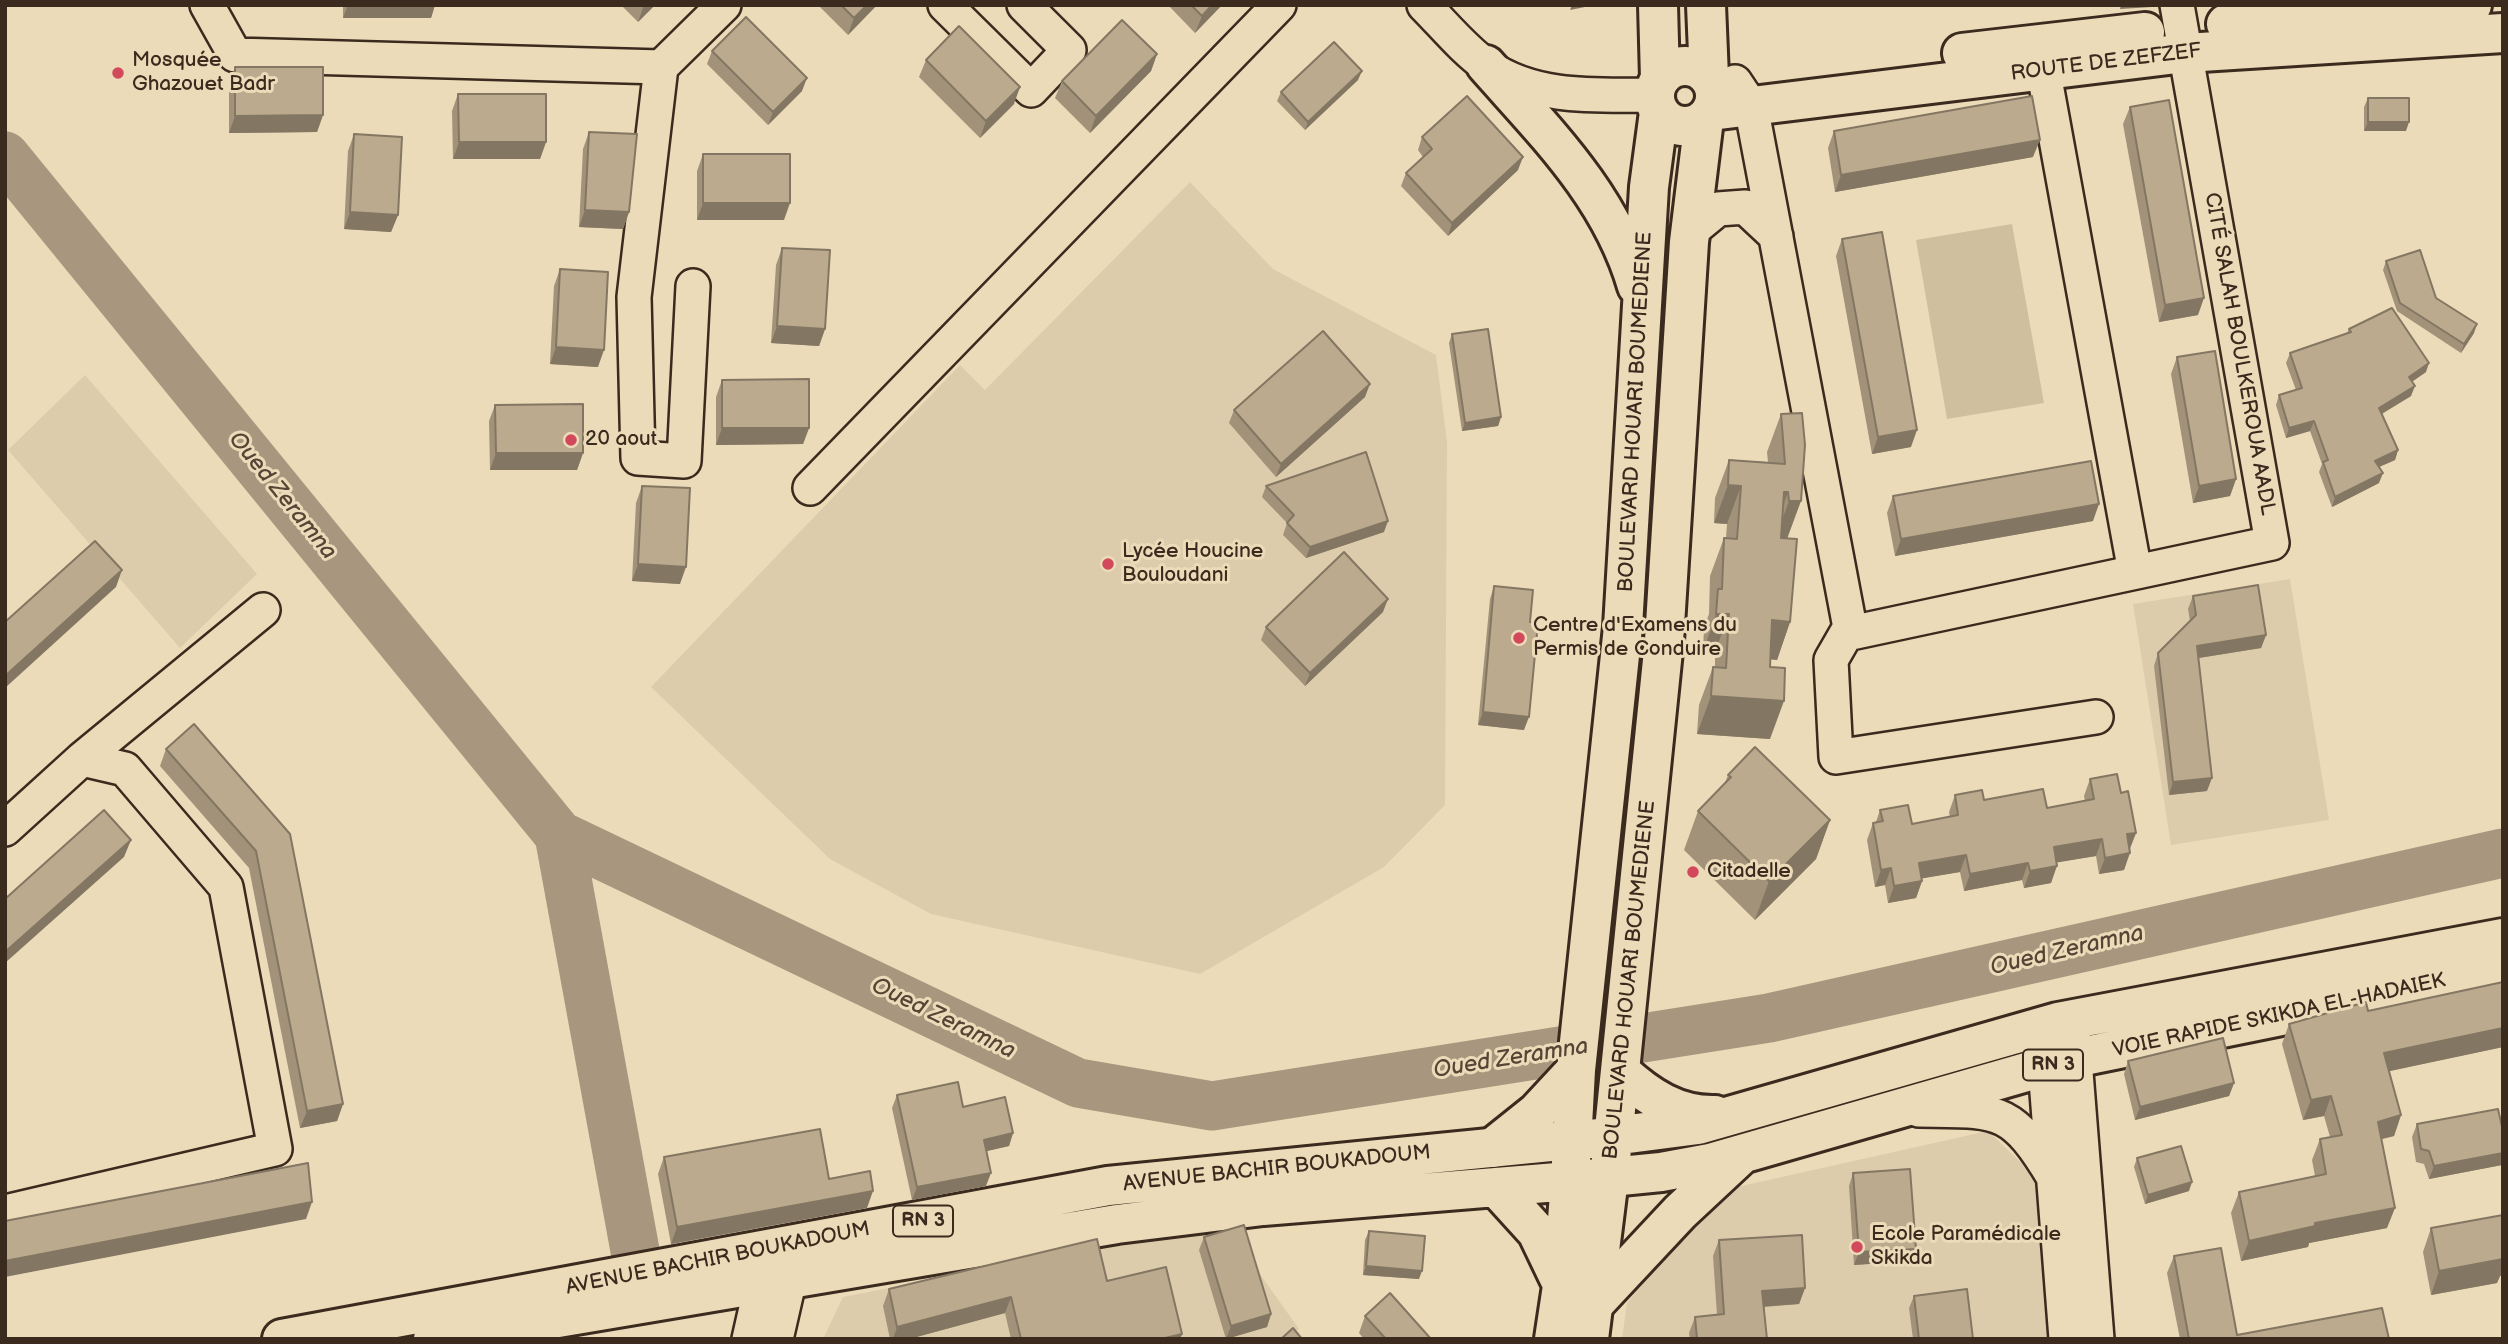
<!DOCTYPE html>
<meta charset="utf-8">
<style>
body{margin:0}
#map{position:relative;width:2508px;height:1344px;overflow:hidden;background:#ecdbb8;font-family:"Balsamiq Sans",sans-serif}
canvas{display:block}
.frame{position:absolute;inset:0;border:7px solid #3b2a1e;pointer-events:none}
</style>
<div id="map">
<canvas width="2508" height="1344"></canvas>
<div class="frame"></div>
</div>
<script>
const ctx = document.querySelector('canvas').getContext('2d');
ctx.lineJoin = 'round';
function paint(path, color) {
  ctx.fillStyle = color;
  ctx.fill(path, 'evenodd');
}
function strokePath(path, color, width, dash) {
  ctx.strokeStyle = color;
  ctx.lineWidth = width;
  ctx.lineCap = dash ? 'butt' : 'round';
  ctx.setLineDash(dash || []);
  ctx.stroke(path);
}
function write(font, color, halo, rows, align = 'center') {
  ctx.font = font + ' "Balsamiq Sans",sans-serif';
  ctx.lineWidth = 6;
  ctx.setLineDash([]);
  ctx.textBaseline = 'middle';
  ctx.strokeStyle = halo;
  ctx.fillStyle = color;
  for (const [text, x, y, turn = 0] of rows) {
    ctx.save();
    ctx.translate(x, y);
    ctx.rotate((+turn || 0) * Math.PI / 180);
    ctx.textAlign = isNaN(turn) ? turn : align;
    if (halo) ctx.strokeText(text, 0, 0);
    ctx.fillText(text, 0, 0);
    ctx.restore();
  }
}
const built = new Path2D(`
 M1190,182L1273,269L1436,355L1447,442L1445,805L1384,867L1200,974L931,914L830,859L651,687L960,365L985,390Z
 M85,375L257,574L180,648L8,450Z
 M2290,579L2329,820L2171,845L2133,604Z
 M1988,1131L2037,1178L2048,1339H1622L1627,1303L1719,1191Z
 M1228,1229L1299,1329L1286,1339H823L843,1297L1111,1244Z`);
const green = new Path2D(`
 M2012,224L2044,403L1947,419L1916,240Z`);
const river = new Path2D(`
 M5,156L559,835L636,1256
 M559,835L1078,1083L1212,1106L1769,1018L2503,853`);
const minor = new Path2D(`
 M207,5L235,55L661,67L634,297L638,458L684,461L693,286
 M945,5L1031,90L1069,50L1024,5
 M1424,5C1444,25 1464,50 1487,66C1536,100 1598,95 1655,95
 M2039,46L2135,572
 M661,67L724,5
 M1735,82L1751,106L1851,633L2272,543L2177,5
 M1690,232L1718,209L1745,207L1776,236
 M810,488L1279,5
 M1850,627L1831,660L1836,757L2096,717
 M82,759L263,610
 M5,829L82,759L125,769L226,887L275,1149L5,1212
 M2073,1034L2097,1339
 M2043,1041L2066,1339
 M1919,1110C1998,1111 2011,1106 2054,1178
 M749,1339L767,1259
 M776,1339L795,1256`);
const major = new Path2D(`
 M2226,24L2472,5
 M1962,53L2145,32
 M1711,111L2185,53L2503,33
 M1497,1188L1537,1232L1560,1280
 M282,1339L1108,1186L1570,1140
 M433,1339L1117,1224L1263,1206L1570,1181L1562,1286L1554,1339
 M1589,1339L1609,1178`);
const highway = new Path2D(`
 M1658,5L1660,79
 M1706,5L1709,77
 M1486,65C1546,133 1611,196 1637,286
 M1655 96a30 30 0 1 1 60 0a30 30 0 1 1-60 0Z
 M1659,112L1649,187L1623,627L1576,1070L1570,1181L1661,1172L1710,1163L2075,1058L2503,971
 M1621,1072C1648,1097 1677,1116 1715,1115
 M1590,1139L1698,1125L2058,1022L2503,938
 M1492,1148L1537,1112L1576,1070
 M1609,1178L1664,641L1689,242L1704,119
 M1593,1305L1680,1212L1739,1157`);
const wall = new Path2D(`
 M343,5H435L431,18H343Z
 M621,5H655L638,22Z
 M818,5H877L848,35Z
 M1168,5H1222L1195,33Z
 M712,51L802,91L768,125L707,64Z
 M1157,54L1151,71L1090,133L1055,98L1062,81Z
 M926,60L1014,104L980,138L919,77Z
 M235,67L323,115L317,132L229,133V84Z
 M1358,80L1305,130L1277,101L1281,92Z
 M458,94L546,142L540,159H453L452,111Z
 M2368,98L2406,131H2364V107Z
 M2130,107L2198,315L2159,322L2123,124Z
 M1834,131L2033,157L1835,192L1828,148Z
 M589,132L629,212L623,229L579,227L583,149Z
 M354,134L398,215L391,232L344,229L348,151Z
 M1422,137L1518,170L1448,236L1401,186L1406,173L1423,157L1418,150Z
 M703,154L784,220H697V171Z
 M1842,239L1911,447L1872,454L1836,256Z
 M782,248L825,329L819,346L771,343L776,265Z
 M2386,261L2436,298L2474,333L2461,353L2397,311L2383,270Z
 M560,269L598,367L550,364L554,286Z
 M2349,329L2426,372L2412,382L2411,396L2382,414L2398,450L2395,460L2379,467V483L2332,507L2319,472L2322,464L2310,431L2286,438L2276,405L2279,395L2296,390L2286,363L2290,353L2347,333Z
 M1452,334L1501,417L1498,426L1462,431L1449,343Z
 M2177,357L2236,479L2230,496L2193,503L2171,374Z
 M722,380L809,428L803,444L716,445V397Z
 M1365,397L1276,477L1229,423L1234,410Z
 M495,405L583,453L577,470H490L489,421Z
 M1802,413L1787,539L1790,622L1777,660L1770,659V739L1697,734L1699,705L1713,667H1715V652H1703L1704,627L1709,614L1710,576L1724,538H1726L1727,524L1714,523L1715,498L1729,460L1768,462L1767,452L1781,414Z
 M642,486L680,584L632,581L636,503Z
 M1266,486L1384,532L1306,558L1283,535L1287,523L1262,497Z
 M1893,496L2093,521L1895,556L1887,513Z
 M1494,586L1530,622L1524,730L1478,725L1490,599Z
 M2193,596L2266,635L2261,648L2199,658L2207,791L2169,795L2154,666L2158,653L2190,621L2188,609Z
 M1383,612L1305,686L1261,640L1266,627Z
 M166,749L290,834L343,1104L337,1121L300,1128L249,868L160,766Z
 M1728,775L1830,820L1816,859L1755,920L1684,850L1698,811L1725,783Z
 M2090,779L2121,793L2136,833L2130,849L2124,870L2099,874L2096,856L2057,862L2051,883L2024,888L2022,880L1964,891L1960,872L1922,878V881L1916,898L1888,903L1885,885L1875,887L1867,840L1873,823L1876,822L1880,810L1912,824L1950,817L1949,812L1955,795L2047,808L2085,801L2084,796Z
 M2368,1011L2503,1047L2389,1071L2401,1115L2394,1136L2381,1139L2387,1228L2309,1243L2308,1247L2241,1261L2231,1213L2239,1192L2315,1176L2312,1160L2320,1139L2330,1137L2324,1116L2303,1120L2282,1044L2289,1024Z
 M2128,1061L2234,1083L2229,1096L2135,1120L2124,1074Z
 M897,1095L963,1107L1013,1133L1009,1146L986,1151V1186L912,1200L892,1108Z
 M2417,1124L2502,1165L2429,1179L2424,1164L2416,1162L2412,1137Z
 M664,1157L829,1179L867,1208L671,1244L658,1174Z
 M2137,1158L2189,1191L2145,1204L2134,1167Z
 M1853,1173L1911,1261L1854,1265L1849,1186Z
 M2431,1228L2500,1276L2497,1283L2431,1295L2423,1252Z
 M1369,1231L1419,1279L1363,1275L1365,1240Z
 M1204,1237L1271,1314L1267,1327L1226,1339L1199,1250Z
 M1719,1240L1805,1288L1799,1304L1764,1307L1767,1339H1690L1689,1333L1695,1317L1717,1315L1713,1256Z
 M2174,1256L2237,1335L2389,1339H2180L2167,1273Z
 M1107,1281L1182,1334L1180,1339H1011L1005,1313L909,1339H890L883,1306L889,1289Z
 M1914,1296L1973,1339H1913L1909,1308Z
 M1365,1316L1431,1339H1364L1359,1333Z`);
const shadedWall = new Path2D(`
 M348,5H435L431,18H343Z
 M644,5H655L638,22Z
 M867,5H877L848,35L854,18Z
 M1212,5H1222L1195,33L1202,16Z
 M1572,5H1595L1570,10Z
 M2121,5H2153L2152,7L2120,9Z
 M1157,54L1151,71L1090,133L1096,116Z
 M1362,71L1358,80L1305,130L1308,122Z
 M807,78L802,91L768,125L773,112Z
 M1020,87L1014,104L980,138L986,121Z
 M323,115L317,132L229,133L235,116Z
 M2368,122H2409L2406,131H2364Z
 M2040,140L2033,157L1835,192L1841,175Z
 M459,142H546L540,159H453Z
 M1523,157L1518,170L1448,236L1452,223Z
 M703,203H790L784,220H697Z
 M585,210L629,212L623,229L579,227Z
 M350,212L398,215L391,232L344,229Z
 M2204,298L2198,315L2159,322L2165,305Z
 M2477,324L2474,333L2461,353L2464,344Z
 M777,326L825,329L819,346L771,343Z
 M556,347L604,350L598,367L550,364Z
 M2429,363L2426,372L2405,386L2409,377Z
 M1370,384L1365,397L1276,477L1281,464Z
 M2415,386L2411,396L2376,417L2379,408Z
 M1501,417L1498,426L1462,431L1465,423Z
 M2314,421L2310,431L2286,438L2289,428Z
 M722,428H809L803,444L716,445Z
 M1917,430L1911,447L1872,454L1878,437Z
 M2398,450L2395,460L2372,470L2375,461Z
 M496,453H583L577,470H490Z
 M2383,473L2379,483L2332,507L2335,497Z
 M2236,479L2230,496L2193,503L2199,486Z
 M1728,485L1741,486L1727,524L1714,523Z
 M1784,492H1788L1774,530Z
 M1789,501H1801L1787,539H1775Z
 M2099,504L2093,521L1895,556L1901,539Z
 M1388,521L1384,532L1306,558L1310,547Z
 M638,564L686,567L680,584L632,581Z
 M122,570L116,587L5,688V676Z
 M1388,599L1383,612L1305,686L1310,673Z
 M1716,614H1729L1715,652H1703Z
 M1772,620L1790,622L1777,660L1758,658Z
 M2266,635L2261,648L2192,659L2197,646Z
 M1711,696L1784,701L1770,739L1697,734Z
 M1483,712L1529,717L1524,730L1478,725Z
 M2212,778L2207,791L2169,795L2173,782Z
 M1830,820L1816,859L1755,920L1769,881Z
 M2136,833L2129,850L2127,834Z
 M2102,839L2096,856L2048,864L2054,847Z
 M131,840L124,857L5,963V952Z
 M2130,853L2124,870L2099,874L2105,858Z
 M1966,855L1960,872L1913,880L1919,863Z
 M2028,863L2022,880L1964,891L1970,874Z
 M2057,866L2051,883L2024,888L2030,871Z
 M1891,868L1885,885L1875,887L1881,870Z
 M1922,881L1916,898L1888,903L1894,886Z
 M2503,1028V1047L2376,1074L2384,1053Z
 M2234,1083L2229,1096L2135,1120L2140,1107Z
 M2331,1096L2324,1116L2303,1120L2311,1100Z
 M343,1104L337,1121L300,1128L307,1111Z
 M2401,1115L2394,1136L2370,1142L2378,1122Z
 M1013,1133L1009,1146L979,1153L984,1140Z
 M2503,1153L2502,1165L2429,1179L2434,1166Z
 M991,1173L986,1186L912,1200L917,1187Z
 M2192,1182L2189,1191L2145,1204L2148,1195Z
 M873,1191L867,1208L671,1244L677,1227Z
 M312,1202L306,1219L5,1277V1261Z
 M2395,1208L2387,1228L2309,1243L2308,1247L2241,1261L2249,1241L2315,1223Z
 M1916,1249L1911,1261L1854,1265L1859,1252Z
 M2503,1258V1275L2500,1276L2497,1283L2431,1295L2439,1271Z
 M1366,1266L1422,1271L1419,1279L1363,1275Z
 M1805,1288L1799,1304L1756,1307L1762,1291Z
 M1011,1297L1005,1313L909,1339H893L897,1327Z
 M1271,1314L1267,1327L1226,1339L1231,1326Z
 M1182,1334L1180,1339H1161Z`);
const building = new Path2D(`
 M841,5H867L854,18Z
 M1191,5H1212L1202,16Z
 M746,17L807,78L773,112L712,51Z
 M1122,20L1157,54L1096,116L1062,81Z
 M959,26L1020,87L986,121L926,60Z
 M1334,42L1362,71L1308,122L1281,92Z
 M235,67H323V115L235,116Z
 M458,94H546V142H459Z
 M1467,96L1523,157L1452,223L1406,173L1432,149L1422,137Z
 M2032,96L2040,140L1841,175L1834,131Z
 M2368,98H2409V122H2368Z
 M2169,100L2204,298L2165,305L2130,107Z
 M589,132L637,134L629,212L585,210Z
 M354,134L402,137L398,215L350,212Z
 M703,154H790V203H703Z
 M1882,232L1917,430L1878,437L1842,239Z
 M782,248L830,250L825,329L777,326Z
 M2420,250L2436,298L2477,324L2464,344L2400,303L2386,261Z
 M560,269L608,272L604,350L556,347Z
 M2392,308L2429,363L2409,377L2415,386L2379,408L2398,450L2375,461L2383,473L2335,497L2323,462L2328,460L2314,421L2289,428L2279,395L2302,388L2290,353L2351,332L2349,329Z
 M1488,329L1501,417L1465,423L1452,334Z
 M1323,331L1370,384L1281,464L1234,410Z
 M2215,351L2236,479L2199,486L2177,357Z
 M809,379V428H722V380Z
 M583,404V453H496L495,405Z
 M1802,413L1805,445L1801,501H1789L1788,492H1784L1781,538L1797,539L1790,622L1772,620L1770,667L1785,668L1784,701L1711,696L1713,667L1726,668L1729,614H1716L1718,589H1722L1724,538L1737,539L1741,486L1728,485L1729,460L1785,464L1781,414Z
 M1366,452L1388,521L1310,547L1287,523L1294,515L1266,486Z
 M2091,461L2099,504L1901,539L1893,496Z
 M642,486L690,488L686,567L638,564Z
 M95,541L122,570L5,676V622Z
 M1344,552L1388,599L1310,673L1266,627Z
 M2258,585L2266,635L2197,646L2212,778L2173,782L2158,653L2196,615L2193,596Z
 M1494,586L1533,590L1530,622L1538,623L1529,717L1483,712Z
 M194,724L290,834L343,1104L307,1111L256,851L166,749Z
 M1755,747L1830,820L1769,881L1698,811L1731,777L1728,775Z
 M2117,774L2121,793L2128,791L2136,833L2127,834L2130,853L2105,858L2102,839L2054,847L2057,866L2030,871L2028,863L1970,874L1966,855L1919,863L1922,881L1894,886L1891,868L1881,870L1873,823L1883,821L1880,810L1908,805L1912,824L1958,815L1955,795L1982,790L1984,800L2043,789L2047,808L2094,799L2090,779Z
 M104,810L131,840L5,952V899Z
 M2503,982V1028L2384,1053L2401,1115L2378,1122L2395,1208L2315,1223V1226L2249,1241L2239,1192L2326,1174L2320,1139L2342,1135L2331,1096L2311,1100L2289,1024L2366,1002L2368,1011Z
 M2223,1038L2234,1083L2140,1107L2128,1061Z
 M958,1082L963,1107L1005,1097L1013,1133L984,1140L991,1173L917,1187L897,1095Z
 M2498,1109L2503,1131V1153L2434,1166L2429,1151L2421,1149L2417,1124Z
 M820,1129L829,1179L870,1171L873,1191L677,1227L664,1157Z
 M2181,1146L2192,1182L2148,1195L2137,1158Z
 M308,1163L312,1202L5,1261V1221Z
 M1910,1169L1916,1249L1859,1252L1853,1173Z
 M2503,1215V1259L2439,1271L2431,1228Z
 M1244,1225L1271,1314L1231,1326L1204,1237Z
 M1369,1231L1425,1236L1422,1271L1366,1266Z
 M1802,1235L1805,1288L1762,1291L1767,1339H1697L1695,1317L1724,1314L1719,1240Z
 M1097,1239L1107,1281L1166,1267L1182,1334L1161,1339H1021L1011,1297L897,1327L889,1289Z
 M2221,1248L2237,1335L2382,1308L2389,1339H2189L2174,1256Z
 M1967,1289L1973,1339H1919L1914,1296Z
 M1390,1293L1431,1339H1386L1365,1316Z
 M1293,1328L1302,1339H1281Z`);
const markers = [
 [118,73,7,"#d1495b"],
 [571,440,7,"#d1495b"],
 [1108,564,7,"#d1495b"],
 [1519,638,7,"#d1495b"],
 [1693,872,7,"#d1495b"],
 [1857,1247,7,"#d1495b"]
];
const shields = [
 [2053,1065,60],
 [923,1221,60]
];
const shieldNames = [
 ["RN 3",2053,1065],
 ["RN 3",923,1221]
];
const poiNames = [
 ["Mosquée",132,61],
 ["Ghazouet Badr",132,85],
 ["20 aout",585,440],
 ["Lycée Houcine",1122,552],
 ["Bouloudani",1122,576],
 ["Centre d'Examens du",1533,626],
 ["Permis de Conduire",1533,650],
 ["Citadelle",1707,872],
 ["Ecole Paramédicale",1871,1235],
 ["Skikda",1871,1259]
];
const streetNames = [
 ["ROUTE DE ZEFZEF",2106,63,-7],
 ["CITÉ SALAH BOULKEROUA AADL",2239,354,80],
 ["BOULEVARD HOUARI BOUMEDIENE",1636,412,-87],
 ["BOULEVARD HOUARI BOUMEDIENE",1630,980,-84],
 ["VOIE RAPIDE SKIKDA EL-HADAIEK",2279,1016,-12],
 ["AVENUE BACHIR BOUKADOUM",1277,1169,-6],
 ["AVENUE BACHIR BOUKADOUM",718,1259,-11]
];
const waterNames = [
 ["Oued Zeramna",282,496,51],
 ["Oued Zeramna",2067,951,-13],
 ["Oued Zeramna",943,1019,26],
 ["Oued Zeramna",1511,1059,-9]
];
paint(built, '#ddccab');
paint(green, '#d0bf9f');
strokePath(river, '#a8977e', 49);
strokePath(minor, '#3b2a1e', 38);
strokePath(major, '#3b2a1e', 44);
strokePath(highway, '#3b2a1e', 44);
strokePath(minor, '#ecdbb8', 33);
strokePath(major, '#ecdbb8', 38);
strokePath(highway, '#ecdbb8', 38);
paint(wall, '#a19279');
paint(shadedWall, '#837763');
paint(building, '#bbaa8d');
strokePath(building, '#837763', 2);
for (const [x, y, r, color] of markers) {
  const dot = new Path2D();
  dot.arc(x, y, r, 0, 2 * Math.PI);
  ctx.fillStyle = color;
  ctx.fill(dot);
  strokePath(dot, '#ecdbb8', 2.5);
}
for (const [x, y, w] of shields) {
  const box = new Path2D();
  box.roundRect(x - w / 2, y - 15.5, w, 31, 5);
  ctx.fillStyle = '#ecdbb8';
  ctx.fill(box);
  strokePath(box, '#3b2a1e', 2);
}
write('bold 19px', '#3b2a1e', null, shieldNames);
write('21px', '#3b2a1e', '#ecdbb8', poiNames, 'left');
write('21px', '#3b2a1e', '#ecdbb8', streetNames);
write('italic 23px', '#564536', '#ecdbb8', waterNames);
</script>
